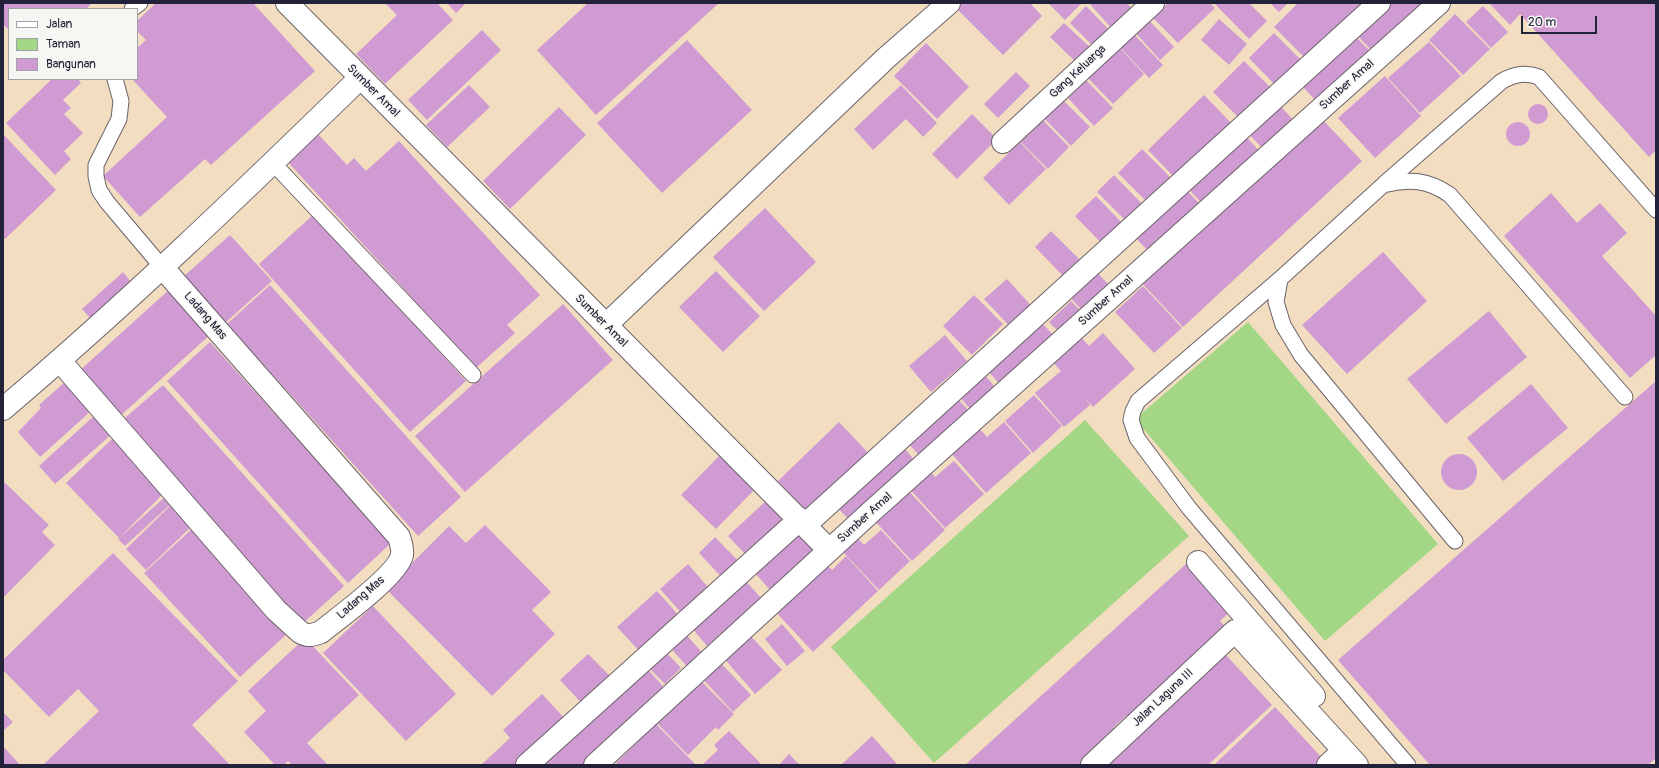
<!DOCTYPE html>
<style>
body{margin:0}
#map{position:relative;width:1659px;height:768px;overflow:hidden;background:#f2ddc0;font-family:Pangolin,sans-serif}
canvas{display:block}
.frame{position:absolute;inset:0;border:4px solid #22223b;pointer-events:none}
.legend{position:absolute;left:8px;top:8px;width:130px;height:72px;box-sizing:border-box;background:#f6f6f2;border:1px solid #a1a1a9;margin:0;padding:5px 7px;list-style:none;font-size:12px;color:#22223b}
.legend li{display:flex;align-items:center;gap:8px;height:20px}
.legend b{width:20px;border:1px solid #a1a1a9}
.scale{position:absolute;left:1521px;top:16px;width:76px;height:18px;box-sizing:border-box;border:2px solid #22223b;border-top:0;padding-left:5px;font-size:12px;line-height:14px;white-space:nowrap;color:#22223b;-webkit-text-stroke:3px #f6f6f2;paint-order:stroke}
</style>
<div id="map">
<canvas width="1659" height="768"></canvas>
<div class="frame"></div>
<ul class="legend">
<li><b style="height:5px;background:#fff"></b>Jalan</li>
<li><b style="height:11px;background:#a3d685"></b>Taman</li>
<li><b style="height:11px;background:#d09bd3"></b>Bangunan</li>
</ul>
<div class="scale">20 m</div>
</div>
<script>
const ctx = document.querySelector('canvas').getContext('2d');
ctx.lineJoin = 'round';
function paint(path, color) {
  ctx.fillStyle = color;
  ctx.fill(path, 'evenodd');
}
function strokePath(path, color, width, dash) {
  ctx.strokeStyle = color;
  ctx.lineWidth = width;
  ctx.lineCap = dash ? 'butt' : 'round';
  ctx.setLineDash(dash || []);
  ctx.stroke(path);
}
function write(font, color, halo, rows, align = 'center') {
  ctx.font = font + ' Pangolin,sans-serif';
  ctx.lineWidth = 3;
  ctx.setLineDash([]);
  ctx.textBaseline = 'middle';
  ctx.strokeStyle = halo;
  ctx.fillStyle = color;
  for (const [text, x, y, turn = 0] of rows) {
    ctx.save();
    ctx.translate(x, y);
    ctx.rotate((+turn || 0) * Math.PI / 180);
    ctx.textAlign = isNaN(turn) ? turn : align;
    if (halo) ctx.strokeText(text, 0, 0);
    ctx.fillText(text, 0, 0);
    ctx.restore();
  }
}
const green = new Path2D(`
 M1248,322L1438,544L1325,641L1135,419Z
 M1085,420L1189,536L934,763L831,647Z`);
const building = new Path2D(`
 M3,3H92L86,9H9V30L3,24Z
 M156,3H253L315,71L211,165L205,159L140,217L103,176L167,117L132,79H137V48L146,40L137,31V21Z
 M385,3H437L453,20L385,84L356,54L397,15Z
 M447,3H466L456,13Z
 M588,3H719L596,115L537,50Z
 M963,3H1030L1042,16L1003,55L957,9Z
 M1048,3H1082L1065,20Z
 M1089,3H1127L1134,11L1113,30Z
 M1168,3H1210L1215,8L1178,43L1153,18Z
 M1214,3H1249L1267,21L1249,39Z
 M1270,3H1288L1279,12Z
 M1298,3H1368L1309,62L1274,27Z
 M1384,3H1421L1422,5L1373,52L1354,32Z
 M1489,3H1656V150L1649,157L1520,14L1510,25Z
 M1086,6L1113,34L1097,50L1070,23Z
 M1483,6L1508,32L1491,48L1466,22Z
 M1455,14L1490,49L1463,75L1429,40Z
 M1148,19L1174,47L1160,60L1134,31Z
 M1219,19L1247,44L1229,65L1201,40Z
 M1064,23L1094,51L1080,66L1050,37Z
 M482,30L501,50L427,120L408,100Z
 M1130,30L1163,65L1149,78L1116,43Z
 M1274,33L1302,61L1277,87L1249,58Z
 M1353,34L1373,54L1320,105L1300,84Z
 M687,40L752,110L662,193L597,123Z
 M1429,42L1461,76L1420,113L1388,78Z
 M926,43L969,87L937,119L894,76Z
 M1117,45L1144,74L1113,104L1085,75Z
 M1244,61L1274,91L1243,122L1213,92Z
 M1016,72L1030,86L998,118L984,104Z
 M1385,76L1421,116L1375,158L1338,118Z
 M52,79H78L81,83L63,100L71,108L64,114L83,133L64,151L71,159L55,175L6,123Z
 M1086,80L1113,108L1094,126L1068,98Z
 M469,85L490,107L447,147L426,125Z
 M901,85L937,123L923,137L906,119L873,150L854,129Z
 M1204,95L1235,127L1175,178L1148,150Z
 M1062,99L1090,127L1071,146L1043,117Z
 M1276,101L1295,122L1264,150L1245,130Z
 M1528 114a10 10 0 1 1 20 0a10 10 0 1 1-20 0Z
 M559,107L586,135L510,209L483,181Z
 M972,114L997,139L957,179L932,154Z
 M1317,114L1362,161L1183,327L1139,280Z
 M1042,119L1069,147L1048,169L1020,141Z
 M1506 134a12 12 0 1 1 24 0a12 12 0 1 1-24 0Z
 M317,133L347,165L354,158L366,171L399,141L540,295L507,325L515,333L476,368L287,161Z
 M3,134L56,190L5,239L3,237Z
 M1244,134L1261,153L1204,206L1186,186Z
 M1020,142L1046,169L1009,205L983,178Z
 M1142,149L1170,177L1146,201L1118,173Z
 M1114,175L1142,204L1125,220L1097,192Z
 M1184,188L1203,207L1152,255L1134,236Z
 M1551,193L1577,223L1600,203L1627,233L1602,256L1656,316V355L1630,378L1504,236Z
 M1096,196L1126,227L1105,247L1075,216Z
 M765,208L816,262L764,311L713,257Z
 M314,214L466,381L410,432L259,264Z
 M1051,231L1083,263L1066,279L1035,247Z
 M230,235L272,281L225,323L183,277Z
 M1383,252L1427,301L1347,374L1302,325Z
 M1092,267L1108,284L1081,309L1065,292Z
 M716,271L760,316L723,352L679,307Z
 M123,272L131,282L91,319L82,309Z
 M1007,279L1036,311L1014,331L984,299Z
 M270,285L461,497L418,536L227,324Z
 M1143,286L1182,328L1154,353L1115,312Z
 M171,288L212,333L118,418L77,373Z
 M974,295L1003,324L972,355L943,326Z
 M1071,301L1082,312L1060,333L1049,322Z
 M563,304L613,360L465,492L415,436Z
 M1489,311L1527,357L1446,424L1407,379Z
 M1040,321L1057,339L1003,388L987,370Z
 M1077,333L1089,346L1103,333L1135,369L1093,407L1085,398L1090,405L1064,427L1035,393L1061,371L1049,358Z
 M945,335L967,361L931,392L909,366Z
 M210,342L391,543L348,583L167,381Z
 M983,373L996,388L971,410L958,395Z
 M66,381L92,410L40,457L18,432L41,408L39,405Z
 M1656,381V758L1648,765H1430L1338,660Z
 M1531,384L1568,428L1503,481L1467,438Z
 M163,385L344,586L301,625L119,423Z
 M953,394L972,414L923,459L904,439Z
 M1034,395L1062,426L1033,453L1005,421Z
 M95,415L112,434L55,484L39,466Z
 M839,422L874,459L812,517L778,481Z
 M1004,422L1031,453L986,493L951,453L979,428L987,437Z
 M112,439L164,493L119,538L66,483Z
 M898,441L917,463L852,523L832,502Z
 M722,453L757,487L716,529L681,495Z
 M1441 472a18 18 0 1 1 36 0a18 18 0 1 1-36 0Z
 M954,461L984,494L945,528L907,486L927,468L935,477Z
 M3,481L49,525L42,532L55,545L3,598Z
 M905,487L945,530L912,561L872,518Z
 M166,496L172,503L125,546L118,539Z
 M766,501L786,522L748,557L728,536Z
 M172,504L192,526L146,570L126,549Z
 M485,525L551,592L532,610L555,634L492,696L386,589L449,526L466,543Z
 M194,527L290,631L240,677L144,573Z
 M881,530L910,561L879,590L840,549L855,535L864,545Z
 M799,533L814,550L770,590L755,573Z
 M715,537L743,566L726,582L699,553Z
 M113,553L238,681L192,725L230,765H43L99,711L78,689L49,717L3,670V660Z
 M846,556L878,591L813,652L773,609L824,562L832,570Z
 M1187,563L1231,611L1220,621L1226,627L1135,723L1127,715L1113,728L1116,730L1078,765H965Z
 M688,564L713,593L685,617L660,589Z
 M745,580L761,598L707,646L692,628Z
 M657,591L681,618L642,654L617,627Z
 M373,606L456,694L406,741L323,653Z
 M782,624L805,651L787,666L765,639Z
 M683,631L706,657L691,671L667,644Z
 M748,633L782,670L755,694L722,656Z
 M305,638L359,695L307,743L328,765H292L288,761L284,765H275L244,732L266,711L248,691Z
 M666,652L681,668L665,684L649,668Z
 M588,654L615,681L586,708L560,680Z
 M1226,655L1272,705L1242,733L1208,765H1109Z
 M718,660L751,695L733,712L700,676Z
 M644,665L669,693L586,765H534Z
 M698,678L734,714L718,730L716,727L688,755L657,723L684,696L707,719L682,694Z
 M542,694L568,722L522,765H481L510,738L503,730Z
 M1275,707L1323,759L1316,765H1214Z
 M3,712L13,722L3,731Z
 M656,724L696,765H618L616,763Z
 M729,731L762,765H702L718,750L714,745Z
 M872,736L898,765H841Z
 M3,746L20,765H3Z
 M789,754L800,765H779Z`);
const lane = new Path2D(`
 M132,9L140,3
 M115,79L121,101L119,119L96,165V176L99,190L107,202L162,267
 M273,163L473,375
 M1384,184L1502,81C1515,74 1525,72 1539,77L1656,210
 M1280,279L1276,302L1283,325L1301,355L1455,541
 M1408,765L1189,508L1137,438L1131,420L1133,411L1138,401L1280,279L1383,185C1410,179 1427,179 1450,195L1625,397`);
const street = new Path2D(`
 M287,3L829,550
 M1003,142L1153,3
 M606,325L886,58L949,3
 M60,361L276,610L300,632C308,637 313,635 321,632C338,618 398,575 402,555C403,549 401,543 399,537L162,267
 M3,409C127,304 244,191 360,78
 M805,525L1379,3
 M1198,562L1314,696
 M527,765L800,519
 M595,765L872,511L1439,3
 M1092,765L1235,631L1357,765
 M1328,765L1343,751`);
const streetNames = [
 ["Gang Keluarga",1078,72,-43],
 ["Sumber Amal",1347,85,-42],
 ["Sumber Amal",373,91,45],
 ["Sumber Amal",1106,301,-42],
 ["Ladang Mas",205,316,49],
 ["Sumber Amal",601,321,45],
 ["Sumber Amal",865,518,-42],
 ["Ladang Mas",361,598,-41],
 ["Jalan Laguna III",1163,698,-43]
];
paint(green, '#a3d685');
paint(building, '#d09bd3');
strokePath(lane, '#6b636a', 17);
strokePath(street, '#6b636a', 24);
strokePath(lane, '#fff', 15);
strokePath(street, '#fff', 22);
write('12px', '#22223b', '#f6f6f2', streetNames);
</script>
